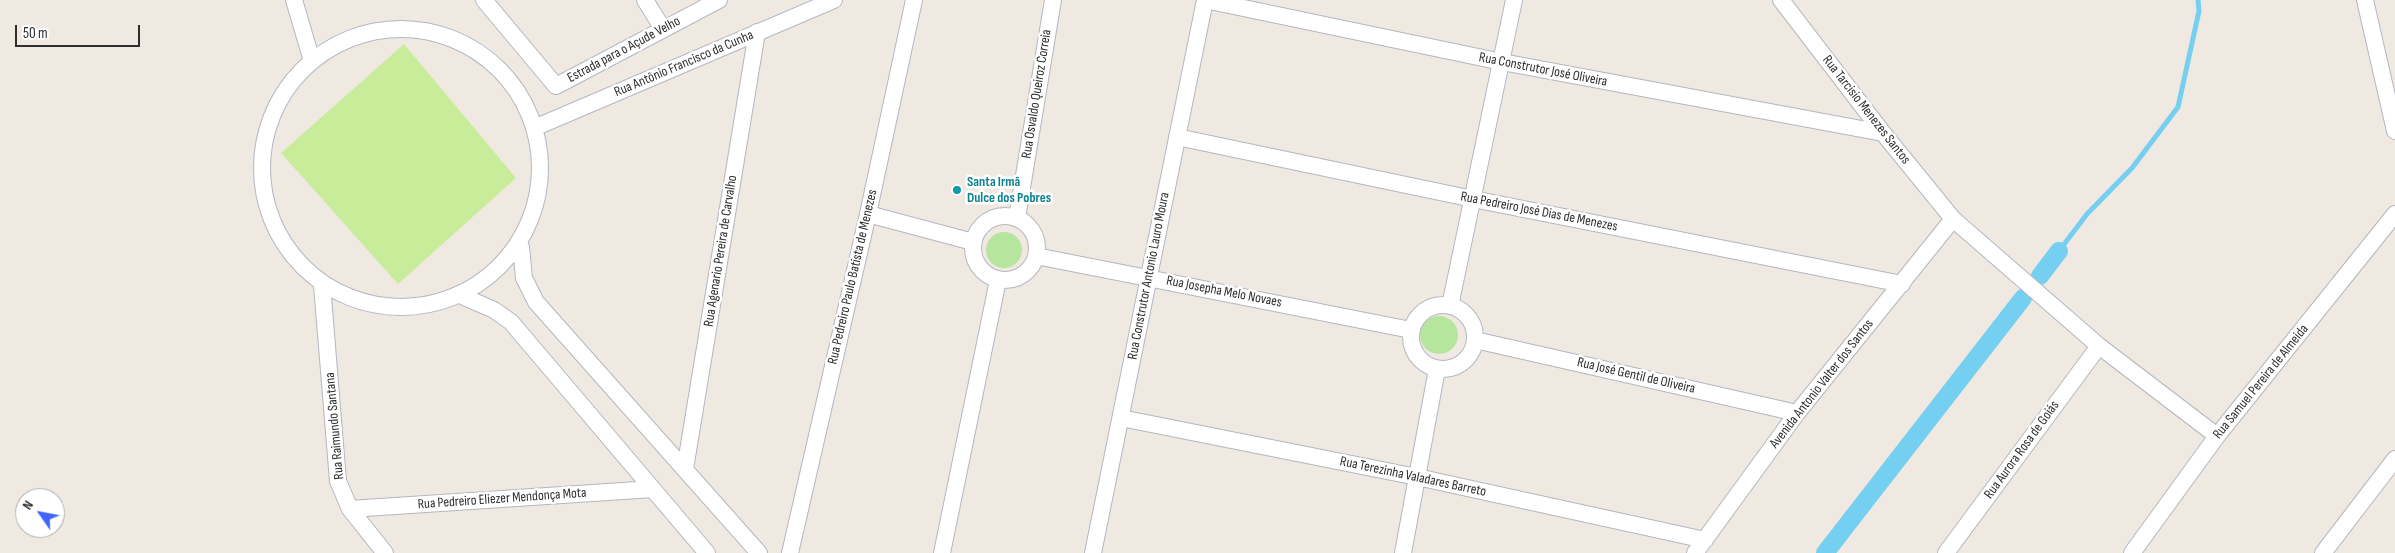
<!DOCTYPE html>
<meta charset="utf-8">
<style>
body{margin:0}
#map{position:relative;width:2395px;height:553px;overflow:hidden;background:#efe9e1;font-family:"Sofia Sans Condensed",sans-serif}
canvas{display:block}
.north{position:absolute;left:15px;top:488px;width:50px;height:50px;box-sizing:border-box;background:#fff;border:1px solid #ababab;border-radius:50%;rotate:303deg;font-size:14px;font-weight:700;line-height:20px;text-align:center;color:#2e2e2e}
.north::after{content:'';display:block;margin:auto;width:18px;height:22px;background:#4264fb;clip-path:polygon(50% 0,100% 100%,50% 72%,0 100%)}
.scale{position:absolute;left:15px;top:25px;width:125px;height:22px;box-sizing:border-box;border:2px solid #2e2e2e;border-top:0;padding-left:6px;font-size:15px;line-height:18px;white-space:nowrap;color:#2e2e2e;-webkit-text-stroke:4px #fff;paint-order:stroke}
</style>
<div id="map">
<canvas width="2395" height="553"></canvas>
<div class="north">N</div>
<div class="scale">50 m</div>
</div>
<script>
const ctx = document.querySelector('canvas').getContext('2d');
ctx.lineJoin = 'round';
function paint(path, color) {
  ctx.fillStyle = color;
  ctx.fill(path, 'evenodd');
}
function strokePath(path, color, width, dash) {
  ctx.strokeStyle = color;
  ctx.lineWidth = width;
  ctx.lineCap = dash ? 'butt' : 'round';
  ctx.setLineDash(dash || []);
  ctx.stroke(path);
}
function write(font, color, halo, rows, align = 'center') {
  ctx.font = font + ' "Sofia Sans Condensed",sans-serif';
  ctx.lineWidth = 5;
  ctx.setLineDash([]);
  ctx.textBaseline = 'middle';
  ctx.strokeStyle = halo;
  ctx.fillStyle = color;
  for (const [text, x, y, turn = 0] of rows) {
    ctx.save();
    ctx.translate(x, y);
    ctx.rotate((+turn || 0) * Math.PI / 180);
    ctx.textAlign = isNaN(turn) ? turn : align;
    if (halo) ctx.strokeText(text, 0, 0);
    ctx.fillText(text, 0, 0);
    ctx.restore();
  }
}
const green = new Path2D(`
 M986 250a18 18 0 1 1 36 0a18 18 0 1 1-36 0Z
 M1420 335a19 19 0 1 1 38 0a19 19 0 1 1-38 0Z`);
const pitch = new Path2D(`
 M404,44L516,178L398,284L281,153Z`);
const stream = new Path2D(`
 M2059,251L2087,214L2132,168L2178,107L2199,11L2198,0`);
const canal = new Path2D(`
 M2040,276L2059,251
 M1825,553L2023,298`);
const minor = new Path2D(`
 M294,0L312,61
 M484,0L556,86L719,0
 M645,0L663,29
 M1205,0L1502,62L1883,133
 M1781,0L1883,133L1953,219L2099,346L2217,436
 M2365,0L2395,131
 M262 168a139 139 0 1 1 278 0a139 139 0 1 1-278 0Z
 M534,128L834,0
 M1177,137L1473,199L1902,284
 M868,214L973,242
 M973 248a32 32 0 1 1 64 0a32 32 0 1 1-64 0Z
 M1017,218L1053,0
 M521,247L524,278L536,302L759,553
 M1036,256L1411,330
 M322,285L338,481L350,509L385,553
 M462,296L494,310L511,322L707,553
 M1411 337a32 32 0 1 1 64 0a32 32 0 1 1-64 0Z
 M1450,306L1514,0
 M1475,340L1797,413
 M1121,418L1417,477L1705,540
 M685,469L757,32
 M350,509L653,489
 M790,553L868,214L914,0
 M942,553L998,280
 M1093,553L1205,0
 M1403,553L1437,369
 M1695,553L1797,413L1953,219
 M1946,553L2099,346
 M2132,553L2217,436L2395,214
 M2323,553L2395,459`);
const markers = [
 [957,190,5,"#0f9aa8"]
];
const streetNames = [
 ["Estrada para o Açude Velho",624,50,-28],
 ["Rua Antônio Francisco da Cunha",684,64,-23],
 ["Rua Construtor José Oliveira",1543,70,11],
 ["Rua Osvaldo Queiroz Correia",1037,94,-81],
 ["Rua Tarcisio Menezes Santos",1866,110,52],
 ["Rua Pedreiro José Dias de Menezes",1539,212,11],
 ["Rua Agenario Pereira de Carvalho",721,251,-81],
 ["Rua Construtor Antonio Lauro Moura",1149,276,-79],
 ["Rua Pedreiro Paulo Batista de Menezes",853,277,-77],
 ["Rua Josepha Melo Novaes",1224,292,11],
 ["Rua José Gentil de Oliveira",1636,376,13],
 ["Rua Samuel Pereira de Almeida",2261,382,-51],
 ["Avenida Antonio Valter dos Santos",1822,384,-52],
 ["Rua Raimundo Santana",335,426,-95],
 ["Rua Aurora Rosa de Goiás",2022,450,-54],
 ["Rua Terezinha Valadares Barreto",1413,477,12],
 ["Rua Pedreiro Eliezer Mendonça Mota",502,499,-4]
];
const cultureNames = [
 ["Santa Irmã",967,182],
 ["Dulce dos Pobres",967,198]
];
paint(green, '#b6e59e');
paint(pitch, '#c9ec9a');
strokePath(stream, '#75cff0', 5);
strokePath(canal, '#75cff0', 18);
strokePath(minor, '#b4b7c1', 18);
strokePath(minor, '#fff', 16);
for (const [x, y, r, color] of markers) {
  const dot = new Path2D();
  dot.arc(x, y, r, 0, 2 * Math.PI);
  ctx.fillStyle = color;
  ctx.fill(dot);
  strokePath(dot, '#fff', 2);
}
write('14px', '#2e2e2e', '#fff', streetNames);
write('bold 14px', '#0d838f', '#fff', cultureNames, 'left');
</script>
